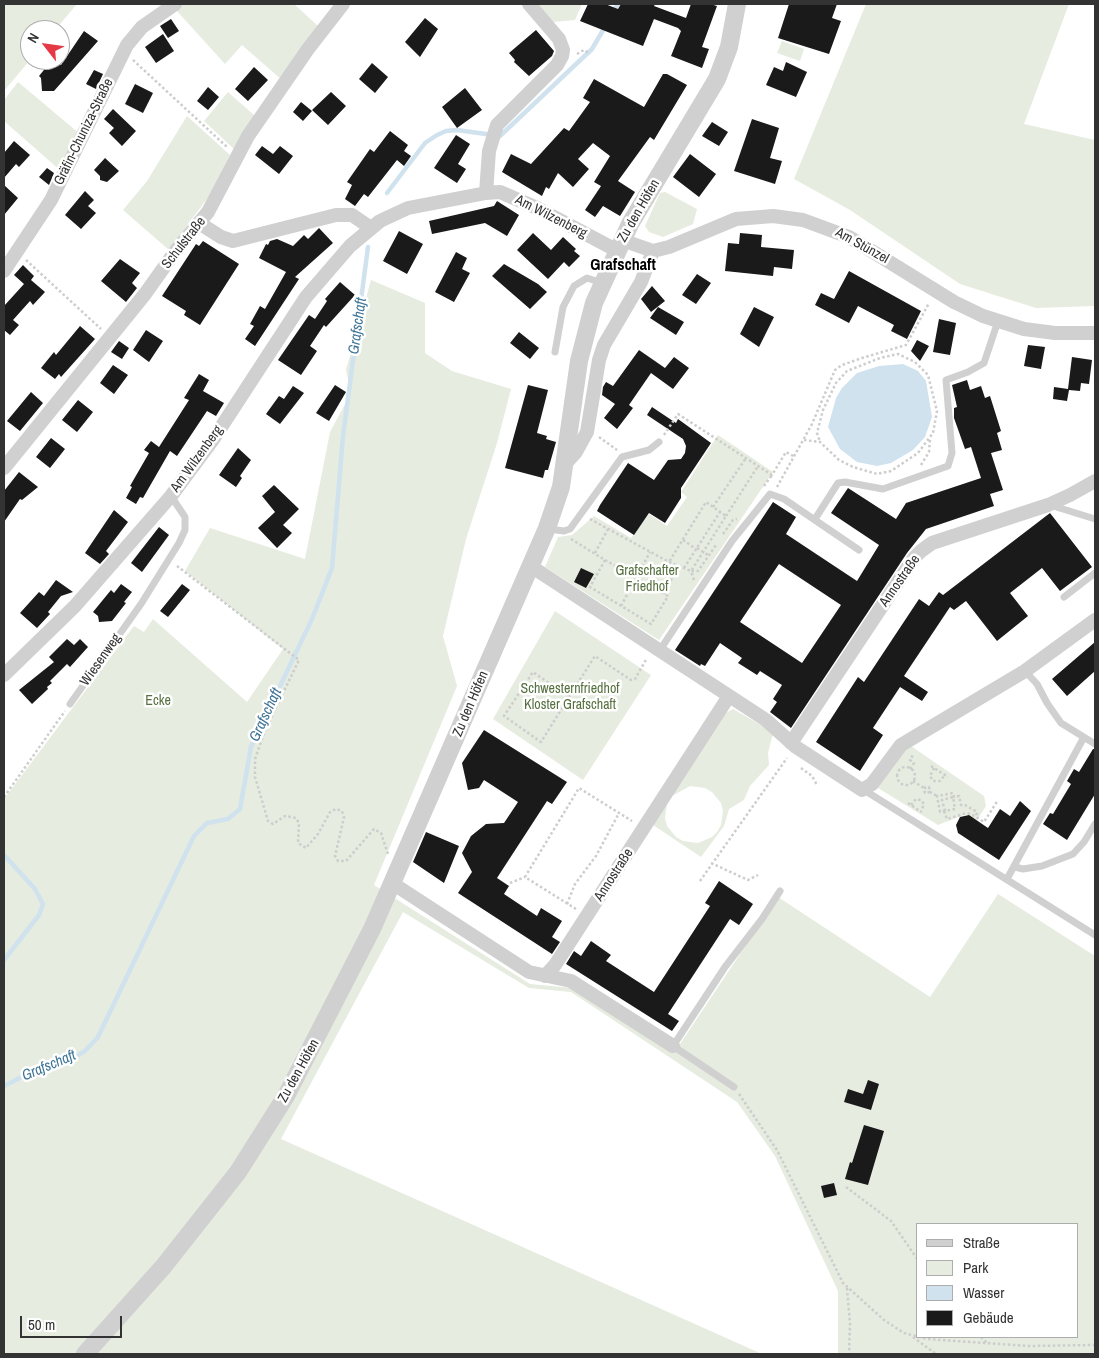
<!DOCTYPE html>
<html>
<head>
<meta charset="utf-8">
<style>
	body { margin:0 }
	#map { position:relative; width:1099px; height:1358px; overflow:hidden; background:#fff; font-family:"Archivo Narrow",sans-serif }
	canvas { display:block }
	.frame { position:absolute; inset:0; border:5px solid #333; pointer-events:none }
	.legend { position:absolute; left:916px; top:1223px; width:162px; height:115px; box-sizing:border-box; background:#fff; border:1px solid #adadad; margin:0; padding:6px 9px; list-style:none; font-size:15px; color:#333 }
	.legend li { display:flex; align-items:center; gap:10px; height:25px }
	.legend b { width:25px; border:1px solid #adadad }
	.north { position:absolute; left:20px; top:20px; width:50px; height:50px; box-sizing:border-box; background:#fff; border:1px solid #adadad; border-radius:50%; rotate:300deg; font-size:14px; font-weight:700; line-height:20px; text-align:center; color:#333 }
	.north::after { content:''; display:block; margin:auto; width:18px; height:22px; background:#e63946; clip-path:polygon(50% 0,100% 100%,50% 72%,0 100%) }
	.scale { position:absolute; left:20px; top:1316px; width:102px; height:22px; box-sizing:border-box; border:2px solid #333; border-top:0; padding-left:6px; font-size:15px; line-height:18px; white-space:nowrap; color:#333; -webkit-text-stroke:4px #fff; paint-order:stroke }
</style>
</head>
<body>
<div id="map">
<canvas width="1099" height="1358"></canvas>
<div class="frame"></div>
<ul class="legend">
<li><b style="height:6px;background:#d0d0d0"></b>Straße</li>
<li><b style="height:14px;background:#e6ecdf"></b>Park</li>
<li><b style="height:14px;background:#cfe2ee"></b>Wasser</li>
<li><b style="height:14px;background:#1a1a1a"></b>Gebäude</li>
</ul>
<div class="north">N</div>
<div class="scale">50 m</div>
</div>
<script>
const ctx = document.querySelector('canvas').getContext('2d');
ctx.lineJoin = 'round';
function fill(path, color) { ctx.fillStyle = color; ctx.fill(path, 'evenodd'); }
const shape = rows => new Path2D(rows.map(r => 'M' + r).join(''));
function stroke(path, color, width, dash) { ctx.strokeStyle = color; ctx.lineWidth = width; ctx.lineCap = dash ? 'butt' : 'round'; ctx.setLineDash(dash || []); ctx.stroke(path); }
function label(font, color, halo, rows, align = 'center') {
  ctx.font = font + ' "Archivo Narrow",sans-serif'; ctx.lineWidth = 5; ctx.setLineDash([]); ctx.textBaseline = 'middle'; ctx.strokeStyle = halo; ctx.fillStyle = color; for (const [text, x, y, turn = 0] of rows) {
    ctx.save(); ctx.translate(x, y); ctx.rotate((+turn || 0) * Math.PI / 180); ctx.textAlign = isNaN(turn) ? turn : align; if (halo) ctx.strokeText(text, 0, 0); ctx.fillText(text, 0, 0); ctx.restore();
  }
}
const green = shape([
	[4,4,77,4,55,30,30,30,30,60,4,91],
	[183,4,294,4,319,27,282,80,242,45,225,64,176,10],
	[536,4,582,4,575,20,553,22],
	[866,4,1069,4,1024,124,1095,140,1095,306,1036,308,960,284,850,210,794,179],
	[782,41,804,49,800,61,777,53],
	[18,82,80,134,62,172,4,121,4,100],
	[228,92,255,116,235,150,204,121],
	[187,116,230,155,209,196,169,250,123,210,147,181],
	[665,192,697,209,693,224,663,237,649,232,645,226,660,193],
	[371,280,425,303,425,353,452,371,511,389,497,443,466,539,443,636,457,686,374,885,530,984,572,988,674,1053,778,897,930,997,998,894,1095,956,1095,1354,838,1354,838,1291,775,1156,737,1102,571,992,529,988,403,912,281,1139,762,1354,4,1354,4,799,134,626,144,632,153,619,247,702,283,649,185,571,210,528,305,559,330,432,351,393,346,370],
	[918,1224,1078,1224,1078,1337,918,1337],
	[718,435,773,472,659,640,545,567,558,537,572,535,594,516,631,538,649,514,667,526,687,497,681,492],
	[555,611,651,675,583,780,493,719],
	[733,709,775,733,772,737,768,753,769,765,750,786,744,800,729,809,724,826,701,857,653,825,667,803,665,818,667,826,676,837,683,841,698,843,712,837,717,832,721,825,723,811,721,803,712,792,705,788,690,786,672,796,726,713],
	[911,746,984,796,986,806,977,820,966,814,938,825,878,788,893,762,900,753]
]);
const water = shape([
	[903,364,918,371,926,381,932,417,925,437,913,450,891,463,877,466,857,462,840,449,828,427,836,398,842,388,857,373,879,366]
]);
const stream = shape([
	[613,12,618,4],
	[387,193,425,143,437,135,446,131,457,130,500,136,592,49,606,25],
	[4,855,35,889,43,904,39,915,4,960],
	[4,1086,39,1068,73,1058,85,1051,98,1037,194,836,207,823,228,819,240,809,251,747,312,619,332,568,343,436,368,247]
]);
const building = shape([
	[588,4,605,4,618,9,621,4,655,4,654,6,686,18,691,4,710,4,717,6,702,47,709,49,702,68,671,56,681,31,678,28,654,19,643,46,580,21],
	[789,4,837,4,832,18,841,21,829,54,778,38],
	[425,18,438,29,420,57,405,42],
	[171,19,179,31,168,38,160,26],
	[536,30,554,51,552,56,529,76,514,62,515,60,509,53],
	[84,31,98,41,54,91,42,91,41,78,39,76,52,60,61,65],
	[163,34,174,51,156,63,145,47],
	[786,62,807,72,796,97,766,85,774,67,783,71],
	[372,63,388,77,375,93,359,79],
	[254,67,268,80,248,101,235,89],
	[94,70,103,74,96,89,86,84],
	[663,74,667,74,687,85,654,140,650,137,618,181,635,192,620,216,603,206,595,217,585,210,601,186,594,182,610,156,593,143,578,159,589,169,573,187,558,173,549,189,546,187,542,196,502,172,511,154,531,164,564,128,569,131,590,102,583,98,594,79,644,107],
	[135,84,153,93,143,113,125,104],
	[208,87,219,97,208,110,197,101],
	[465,88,482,110,457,128,442,107],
	[331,92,346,106,328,125,312,110],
	[301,102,312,111,303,121,293,112],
	[113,109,136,131,122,146,109,133,114,128,104,119],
	[752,119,779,128,770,158,782,161,775,184,734,171],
	[712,122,728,132,719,146,702,136],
	[390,131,408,145,404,151,411,156,404,166,397,160,368,197,364,194,355,206,345,199,352,185,347,182,370,149,374,152],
	[456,135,470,144,458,164,466,169,457,183,434,168],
	[14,141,30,155,19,167,16,164,4,178,4,153],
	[262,146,273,154,280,146,293,156,279,174,255,155],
	[690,154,716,174,699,197,673,177],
	[105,158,119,171,107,182,100,180,100,176,94,170],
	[47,168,54,173,49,185,39,177],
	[4,185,18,198,4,215],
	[85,191,94,200,88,206,96,213,81,229,65,215],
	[497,201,519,215,507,236,485,223,432,234,429,221,494,206],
	[319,228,333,243,295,277,299,279,255,346,245,339,254,326,250,324,260,306,265,309,286,272,259,258,266,244,268,245,270,241,277,239,293,246,304,235,308,239],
	[399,231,423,244,407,274,383,261],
	[533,233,551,250,563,237,576,249,574,251,580,256,569,267,564,262,548,279,517,250],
	[740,233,762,235,761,247,794,250,792,269,774,267,773,276,725,271,728,243,739,244],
	[203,241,239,264,200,325,184,315,186,311,162,296,196,244,199,246],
	[456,252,467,258,462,269,470,273,454,302,435,292],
	[120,259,140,273,132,283,137,288,126,302,101,281],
	[504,264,538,284,547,292,530,309,492,276],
	[23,265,34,276,31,280,45,292,33,305,30,301,13,320,19,325,10,335,4,330,4,306,24,284,14,275],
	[849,271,921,311,907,339,891,331,894,325,858,306,849,323,815,305,821,293,834,299],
	[697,274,711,283,696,304,682,295],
	[340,282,355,295,326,327,324,325,310,346,317,351,301,375,278,360,309,315,315,319,327,301,325,299],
	[652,286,665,301,651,312,641,299],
	[658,307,684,322,676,335,650,318],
	[754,307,774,317,759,347,740,334],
	[939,319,956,323,950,355,933,352],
	[80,326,95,339,61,377,59,374,55,379,41,368,54,352,56,355],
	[146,330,163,341,149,362,133,350],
	[519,332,539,348,530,359,510,343],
	[917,340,929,346,920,361,911,351],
	[119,341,129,348,122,359,111,352],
	[1028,345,1045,347,1041,369,1024,366],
	[639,350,665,368,674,357,689,368,673,389,651,373,629,405,633,408,617,429,604,418,615,404,602,395,603,387,606,382,613,386],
	[1072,357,1092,360,1089,384,1081,383,1080,391,1069,390,1067,401,1053,399,1054,387,1068,389],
	[113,365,128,375,114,394,100,383],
	[199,374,209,380,203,391,224,403,216,416,207,411,177,456,170,451,143,498,140,497,136,504,126,498,132,487,130,486,149,453,144,450,151,441,159,447,189,400,184,398],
	[967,380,970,390,981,386,985,398,990,396,1001,431,997,433,1002,450,991,453,1003,490,990,494,994,506,926,529,907,553,791,728,770,712,777,702,773,699,782,685,760,671,757,675,746,668,738,663,742,658,720,643,705,666,701,664,700,666,675,650,773,502,796,517,786,534,857,581,879,545,831,513,848,488,896,519,906,503,981,478,971,447,965,449,954,418,954,408,957,407,952,385],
	[779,564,841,605,802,663,740,622],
	[335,385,346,392,329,421,316,413],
	[528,385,548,390,537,433,547,436,546,439,556,442,548,470,545,470,543,478,505,468],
	[293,386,304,393,280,424,266,414,279,396,284,399],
	[31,392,43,403,20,431,7,421],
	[78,400,93,412,77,432,62,420],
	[652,407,676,423,678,419,711,443,681,488,681,498,665,523,649,513,634,535,597,511,600,505,628,463,654,480,668,460,681,459,685,453,686,446,683,439,647,415],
	[51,438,65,449,50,468,36,457],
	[238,448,251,460,240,476,242,478,236,487,219,475],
	[19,472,38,487,22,500,20,499,4,522,4,491],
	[274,485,299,509,283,525,292,533,277,548,258,528,275,512,262,496],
	[114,510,128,522,106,551,109,554,100,564,85,553],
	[1050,513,1092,567,1060,591,1042,568,1010,593,1028,616,997,641,966,601,954,610,950,607,904,676,928,692,922,701,900,687,873,728,883,735,860,771,816,742,858,677,864,682,919,599,929,606,939,592,943,595],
	[159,527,169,535,142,572,131,563],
	[581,568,594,574,586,588,574,582],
	[56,580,73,592,61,596,48,612,50,614,37,628,20,613,39,592,44,596],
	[121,584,132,592,124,602,126,603,112,621,99,622,98,616,93,612,111,590,114,593],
	[182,584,190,590,168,617,160,611],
	[67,639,74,645,80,639,88,647,70,667,67,664,50,681,52,683,47,687,48,689,32,704,19,690,54,662,49,657],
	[1095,642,1095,671,1067,696,1052,679],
	[484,730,567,782,552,804,547,801,497,878,509,886,504,894,537,916,541,908,562,921,552,937,560,942,552,954,458,893,472,872,462,853,471,836,486,824,504,823,518,802,484,780,479,788,468,790,462,763],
	[1093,749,1095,749,1095,794,1067,840,1043,824,1050,813,1053,814,1071,784,1067,781,1074,769,1079,772],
	[1020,801,1031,811,999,860,958,833,956,825,960,817,969,815,988,828,1000,809,1010,816],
	[426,832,459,846,444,883,413,862],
	[719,881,753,904,739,925,730,919,668,1014,679,1021,672,1031,566,964,574,951,581,956,591,941,611,955,606,961,654,992,710,906,705,903],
	[868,1080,879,1084,871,1110,844,1102,848,1089,863,1094],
	[864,1125,884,1131,868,1185,845,1179,850,1162,852,1163],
	[834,1183,837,1195,824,1198,821,1186]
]);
const path = shape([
	[577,54,584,50,590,54],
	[133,60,227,147],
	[26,260,101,329],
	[664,435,678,414,772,475,786,452,795,457],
	[599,437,617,450],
	[804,440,820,442,839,460,853,467,877,474,891,471,918,453,933,433,937,411,928,375,915,362,898,354,880,358,847,371,836,383,823,410,817,433,820,442],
	[921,465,929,452,930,439],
	[764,486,772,475],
	[777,487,812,424,835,370,842,365,862,358,906,345,929,303],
	[713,507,746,458],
	[726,516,758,466],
	[590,519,669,562,691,571,726,516,706,502,669,562],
	[723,534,733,520,737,519],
	[571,539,605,560,590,587,651,624,668,596,605,560],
	[683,540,696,549],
	[697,548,708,555],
	[595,553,608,529],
	[177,566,299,660,266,728,255,759,255,777,268,821,273,824,285,816,296,818,299,823,298,843,306,848,318,834,330,812,336,809,342,811,344,817,335,856,338,861,346,861,374,829,381,833,388,854],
	[684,568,720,512],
	[694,580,691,571,698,571,716,545],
	[664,594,678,566],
	[621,606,650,552],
	[569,697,533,672,504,716,541,742,569,697,595,656,631,680,635,679,647,658],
	[931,766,948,777],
	'897 776a9 9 0 1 1 18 0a9 9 0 1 1-18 0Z',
	[801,768,812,776,817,785],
	[934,768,930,776,933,781,940,781,945,775],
	[910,769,914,763,910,760,913,755],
	[913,781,924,788],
	[930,792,925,793,924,788,929,787,930,792,937,796],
	[4,797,65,711],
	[908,803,921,812],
	[911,805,916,799,921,800,924,804,921,812],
	[944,811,947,819,967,813,975,816],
	[945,811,942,800,953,797,955,809,940,812,937,796,953,793,954,797,959,796,961,805,965,805,977,812,976,817,984,822,998,800],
	[711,863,748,880,758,875],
	[700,881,787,758],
	[510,883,525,877],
	[567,904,575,884,596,856,619,813],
	[576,909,525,877,579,788,632,821],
	[739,1094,777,1150,843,1283,884,1320,904,1333,927,1339,1029,1346,1095,1345],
	[846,1187,891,1221,918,1260],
	[847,1288,850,1324,849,1354],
	[913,1337,936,1354],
	[981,1337,987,1343]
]);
const service = shape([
	[555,352,563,307,574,286,587,278,602,283],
	[1050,505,1095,519],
	[815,519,838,483,845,482,883,489,948,466,952,453,946,380,968,372,984,363,998,321],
	[548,529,564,531,570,529,622,457,649,450,659,442],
	[1064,597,1095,573],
	[660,650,732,541,770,494,784,499,859,550],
	[1025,671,1037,684,1047,703,1061,723,1095,744],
	[70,704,141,604,179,543,185,530,185,517,171,496],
	[864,790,1095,935],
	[1015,867,1023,869,1042,866,1073,854,1084,842,1095,824],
	[1007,879,1084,737],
	[734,1087,673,1046,725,967,762,919,780,891]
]);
const minor = shape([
	[486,193,489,151,497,125,557,65,562,56,563,50,559,39,529,4],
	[199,223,221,237,233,241,336,215,352,215,371,228],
	[622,240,653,251,669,247,736,219,773,216,803,220,849,237,954,302,983,316,1024,329,1055,333,1095,333],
	[4,271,51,200,127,45,142,27,175,4],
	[566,463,576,452,587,432,599,360,604,345,641,282,653,251],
	[4,468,145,294,177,249,208,212,248,136,308,49,343,4],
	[532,567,766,720,796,747,862,790,872,784,901,745,1025,671,1095,620],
	[4,675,75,606,171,496,214,438,306,297,350,246,380,221,408,208,486,193,500,192,537,208,616,250],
	[791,743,914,558,921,551,932,543,1048,505,1070,495,1095,481],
	[392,883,529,972,571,981,673,1046],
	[545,976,555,965,729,696]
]);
const tertiary = shape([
	[85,1354,163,1267,238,1172,286,1096,372,929,547,528,561,487,579,361,594,303,630,224,717,79,729,47,737,4]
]);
const streetNames = [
	["Gräfin-Chuniza-Straße",84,132,-64],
	["Zu den Höfen",639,211,-60],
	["Am Wilzenberg",551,217,27],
	["Schulstraße",184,243,-52],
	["Am Stünzel",862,246,29],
	["Am Wilzenberg",197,459,-54],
	["Annostraße",900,581,-55],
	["Wiesenweg",101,660,-55],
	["Zu den Höfen",471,704,-67],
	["Annostraße",614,875,-57],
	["Zu den Höfen",299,1071,-61]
];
const parkNames = [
	["Grafschafter",647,571],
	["Friedhof",647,587],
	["Schwesternfriedhof",570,689],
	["Kloster Grafschaft",570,705],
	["Ecke",158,701]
];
const waterNames = [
	["Grafschaft",358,326,-82],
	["Grafschaft",266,715,-65],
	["Grafschaft",49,1066,-23]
];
const quarterNames = [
	["Grafschaft",623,266]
];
fill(green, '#e6ecdf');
fill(water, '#cfe2ee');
stroke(stream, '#cfe2ee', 4.5);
fill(building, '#1a1a1a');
stroke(path, '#cdcdcd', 2.5, [2.5, 2.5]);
stroke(service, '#d0d0d0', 7);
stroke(minor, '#d0d0d0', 14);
stroke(tertiary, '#d0d0d0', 18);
label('14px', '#333', '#fff', streetNames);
label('14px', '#56703f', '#fff', parkNames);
label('italic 15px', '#3f7597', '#fff', waterNames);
label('bold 16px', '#000', '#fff', quarterNames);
</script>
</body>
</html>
